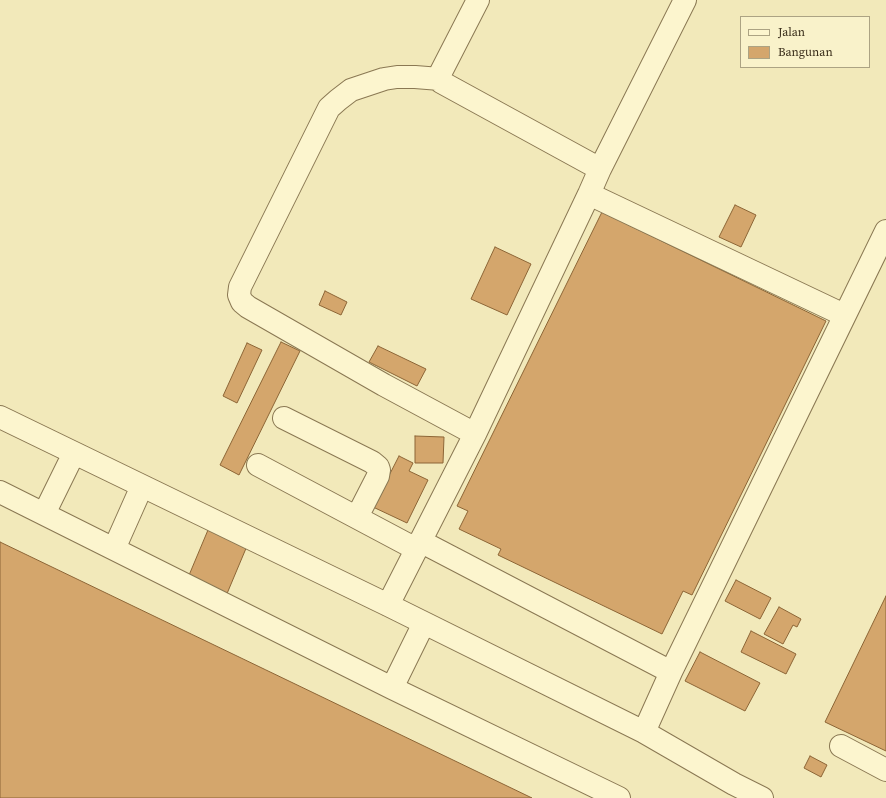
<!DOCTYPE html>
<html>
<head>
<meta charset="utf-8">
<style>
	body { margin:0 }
	#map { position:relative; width:886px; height:798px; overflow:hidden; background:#f2e9ba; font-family:"Source Serif 4",serif }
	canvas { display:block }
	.legend { position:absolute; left:740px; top:16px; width:130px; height:52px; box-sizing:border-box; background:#f9f2ca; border:1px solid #aca383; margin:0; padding:5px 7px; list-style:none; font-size:12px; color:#382c19 }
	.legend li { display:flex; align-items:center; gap:8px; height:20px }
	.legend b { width:20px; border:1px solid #aca383 }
</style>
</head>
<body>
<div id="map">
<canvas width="886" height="798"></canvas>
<ul class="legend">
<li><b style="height:5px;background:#fcf5ce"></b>Jalan</li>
<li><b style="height:11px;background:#d4a66c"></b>Bangunan</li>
</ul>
</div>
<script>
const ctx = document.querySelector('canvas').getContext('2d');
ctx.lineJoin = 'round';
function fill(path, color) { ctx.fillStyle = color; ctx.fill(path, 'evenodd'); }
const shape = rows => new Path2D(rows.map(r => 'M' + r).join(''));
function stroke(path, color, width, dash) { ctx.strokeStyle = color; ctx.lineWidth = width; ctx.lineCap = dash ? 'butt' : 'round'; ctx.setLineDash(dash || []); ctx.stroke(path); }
const building = shape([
	[735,205,756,215,741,247,719,237,735,205],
	[602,212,826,321,692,595,683,591,662,634,498,555,501,549,459,529,468,511,457,506,602,212],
	[495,247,531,264,507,315,471,299,495,247],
	[325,291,347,302,341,315,319,305,325,291],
	[281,342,300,351,239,475,220,465,281,342],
	[247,343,262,350,237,403,223,396,247,343],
	[378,346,426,369,417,386,369,362,378,346],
	[415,436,444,437,443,463,415,463,415,436],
	[399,456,413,463,409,471,428,480,407,523,373,507,399,456],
	[208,530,247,546,226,596,187,580,208,530],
	[0,542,532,798,0,798,0,542],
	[736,580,771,598,760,619,725,601,736,580],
	[886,596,886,751,825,722,886,596],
	[779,607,801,619,797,627,793,625,783,644,764,634,779,607],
	[751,631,796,654,786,674,741,652,751,631],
	[700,652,760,683,745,711,685,681,700,652],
	[810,756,827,765,821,777,804,768,810,756]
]);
const minor = shape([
	[478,0,440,74,441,82,600,169],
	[440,79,415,77,397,77,384,79,351,90,338,100,329,108,240,287,239,295,242,302,248,307,384,385,475,434],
	[589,194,844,315],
	[0,417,388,605,644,732,734,784,762,798],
	[284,418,372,462,378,467,379,470,378,476,357,517],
	[258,465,416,549],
	[0,492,392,688,619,798],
	[44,514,74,453],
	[420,541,671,672],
	[114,549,142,486],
	[388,605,475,434,589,194,600,169,685,0],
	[392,688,424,623],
	[644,732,671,672,886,231],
	[841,746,886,770]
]);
fill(building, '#d4a66c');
stroke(building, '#8c6536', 1);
stroke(minor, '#8a7853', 24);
stroke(minor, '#fcf5ce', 22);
</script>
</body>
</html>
